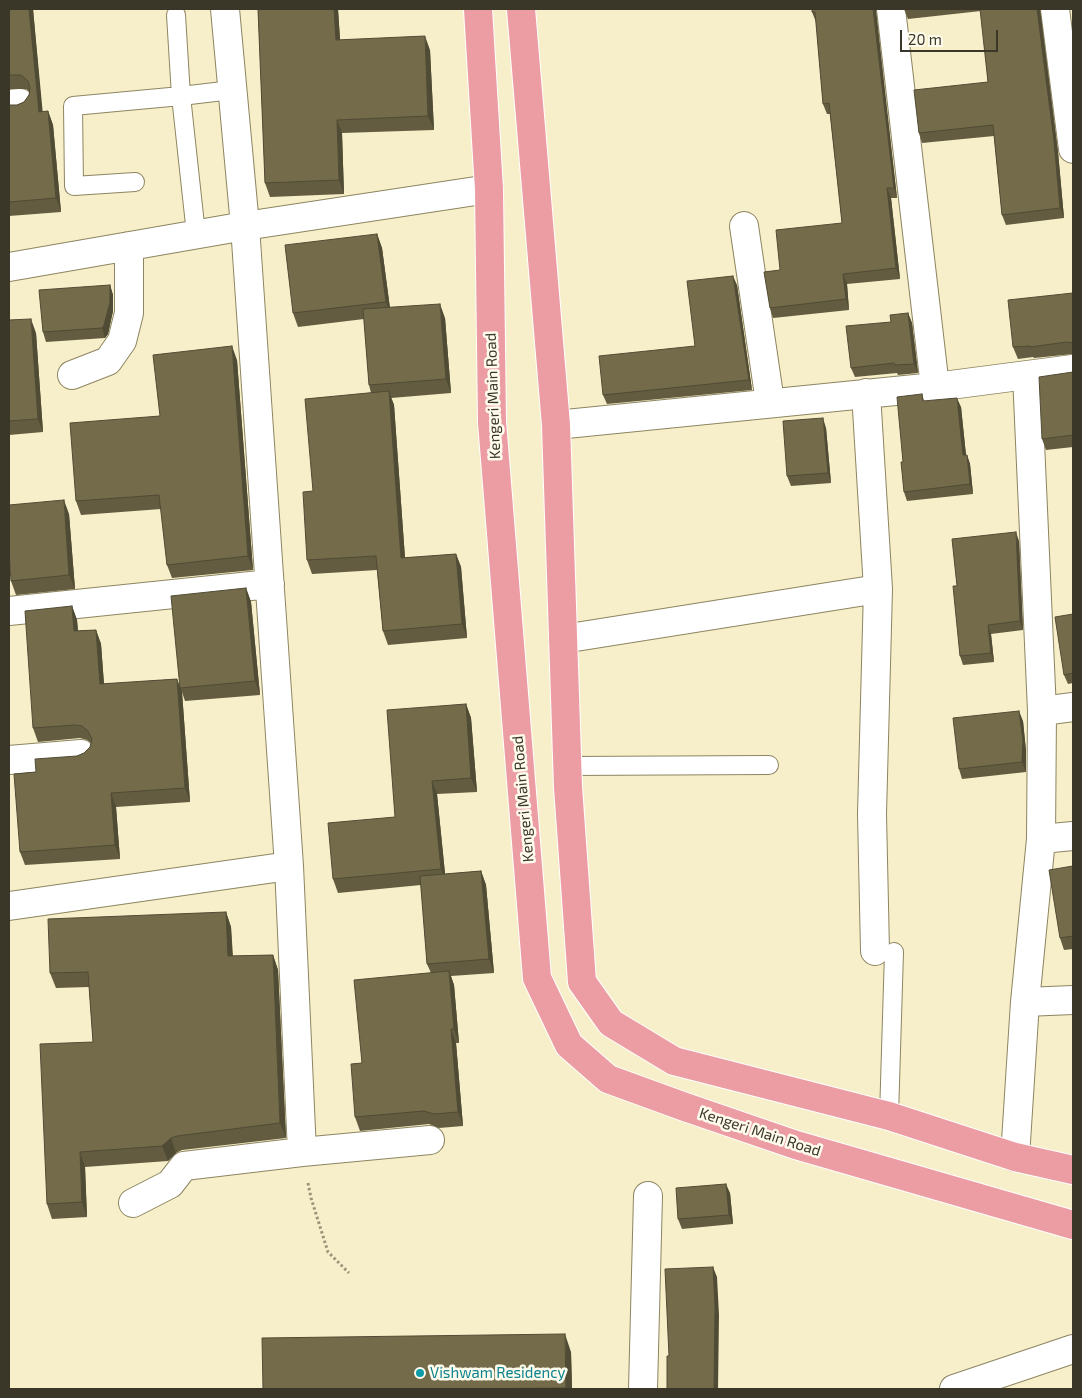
<!DOCTYPE html>
<html>
<head>
<meta charset="utf-8">
<style>
	body { margin:0 }
	#map { position:relative; width:1082px; height:1398px; overflow:hidden; background:#f7efc9; font-family:"Exo 2",sans-serif }
	canvas { display:block }
	.frame { position:absolute; inset:0; border:10px solid #3a3728; pointer-events:none }
	.scale { position:absolute; left:900px; top:30px; width:98px; height:22px; box-sizing:border-box; border:2px solid #3a3728; border-top:0; padding-left:6px; font-size:15px; line-height:18px; white-space:nowrap; color:#3a3728; -webkit-text-stroke:4px #fffced; paint-order:stroke }
</style>
</head>
<body>
<div id="map">
<canvas width="1082" height="1398"></canvas>
<div class="frame"></div>
<div class="scale">20 m</div>
</div>
<script>
const ctx = document.querySelector('canvas').getContext('2d');
ctx.lineJoin = 'round';
const shape = rows => new Path2D(rows.map(r => 'M' + r).join(''));
function stroke(path, color, width, dash) { ctx.strokeStyle = color; ctx.lineWidth = width; ctx.lineCap = dash ? 'butt' : 'round'; ctx.setLineDash(dash || []); ctx.stroke(path); }
function fill(path, color) { ctx.fillStyle = color; ctx.fill(path, 'evenodd'); }
function label(font, color, halo, rows, align = 'center') {
  ctx.font = font + ' "Exo 2",sans-serif'; ctx.lineWidth = 5; ctx.setLineDash([]); ctx.textBaseline = 'middle'; ctx.strokeStyle = halo; ctx.fillStyle = color; for (const [text, x, y, turn = 0] of rows) {
    ctx.save(); ctx.translate(x, y); ctx.rotate((+turn || 0) * Math.PI / 180); ctx.textAlign = isNaN(turn) ? turn : align; if (halo) ctx.strokeText(text, 0, 0); ctx.fillText(text, 0, 0); ctx.restore();
  }
}
const path = shape([
	[308,1183,311,1198,328,1252,349,1273]
]);
const service = shape([
	[135,182,74,186,73,106,181,96,176,15],
	[196,234,181,96,232,90],
	[568,766,769,765],
	[889,1116,894,952]
]);
const minor = shape([
	[891,9,935,387],
	[1055,9,1073,149],
	[9,104,20,103],
	[744,226,770,402],
	[9,267,245,226,225,9],
	[72,375,108,361,122,341,129,313,129,246],
	[866,393,878,589,872,814,875,951],
	[556,425,935,387,1073,369],
	[9,611,270,584],
	[563,639,878,589],
	[1042,711,1073,707],
	[9,760,81,754],
	[1041,839,1073,836],
	[9,906,289,866],
	[1025,1002,1073,1000],
	[302,1152,289,866,245,226,489,189],
	[1015,1157,1025,1002,1041,839,1042,711,1027,375],
	[133,1203,170,1184,184,1166,302,1152,430,1140],
	[643,1389,648,1196]
]);
const tertiary = shape([
	[954,1389,1073,1349]
]);
const primary = shape([
	[478,9,489,189,492,422,537,978,569,1045,608,1079,685,1107,796,1145,1073,1225],
	[521,9,556,425,568,787,582,982,611,1023,674,1061,889,1116,1015,1157,1073,1170]
]);
const wall = shape([
	[9,9,33,9,42,112,48,111,53,125,61,212,9,216,9,105,17,105,24,102,29,95,30,92,26,89,9,89],
	[258,9,338,9,340,40,430,50,434,130,342,133,344,194,270,197,265,183],
	[904,9,1040,9,1058,152,1064,218,1006,225,1002,215,994,136,922,143,919,133,988,82,981,11,908,19],
	[875,11,897,198,891,198,900,279,847,284,849,310,773,318,770,308,780,270,842,223,830,114,827,114,823,104,816,22,812,12],
	[377,234,382,248,390,308,445,318,451,393,391,398,394,405,405,558,456,554,461,567,467,638,388,645,383,631,377,570,312,574,307,560,313,491,371,393,369,385,364,319,298,327,293,313],
	[110,285,113,295,113,311,108,334,105,338,46,342,43,332],
	[737,285,752,390,607,404,603,395,695,346],
	[1073,293,1073,354,1034,358,1033,357,1018,359,1013,347],
	[908,313,912,323,918,373,898,375,897,373,855,377,851,368,891,322],
	[9,320,36,333,43,432,9,435],
	[237,360,253,570,172,578,167,565,161,509,81,515,76,501,160,416],
	[1073,372,1073,447,1046,450,1042,439,1071,373],
	[922,394,924,401,961,407,966,455,967,455,970,464,973,494,907,501,904,492,903,462],
	[826,428,831,483,791,486,787,476],
	[69,514,75,589,16,595,11,581],
	[1019,541,1023,630,991,634,994,662,963,665,960,656,957,586],
	[246,588,251,602,260,695,185,701,182,692,190,802,116,807,120,859,25,865,20,852,36,772,84,753,90,747,91,743,87,740,80,738,38,742,33,728,72,606,77,620,78,631,96,630,101,644,104,684,177,679,180,688],
	[1073,614,1073,683,1068,684,1064,675],
	[466,704,471,718,477,792,437,794,445,874,481,871,486,885,494,973,451,976,454,985,459,1043,456,1043,463,1126,439,1128,429,1124,360,1131,355,1117,362,1063,431,973,427,964,421,885,338,893,333,879,395,817],
	[1023,721,1026,751,1026,772,962,779,959,769],
	[1073,866,1073,949,1064,950,1060,938],
	[226,912,231,927,233,956,273,955,278,970,286,1138,182,1150,176,1153,168,1161,85,1167,87,1217,52,1219,47,1204,93,1042,89,987,56,988,50,973],
	[730,1193,733,1224,682,1229,678,1219],
	[571,1352,572,1389,263,1389]
]);
const shadedWall = shape([
	[29,9,33,9,44,126,39,112],
	[334,9,338,9,341,54,336,40],
	[873,9,876,9,897,198,894,188],
	[1037,9,1040,9,1058,152,1064,218,1060,208],
	[425,36,430,50,434,130,428,116],
	[48,111,53,125,61,212,56,198],
	[337,120,342,133,344,194,339,180],
	[887,188,891,198,900,279,896,268],
	[377,234,382,248,391,316,386,302],
	[843,274,847,284,849,310,846,299],
	[733,276,737,285,752,390,749,380],
	[110,285,113,295,113,311,108,334,105,338,102,328],
	[440,304,445,318,451,393,446,379],
	[908,313,912,323,918,373,914,364],
	[31,319,36,333,43,432,38,419],
	[232,346,237,360,253,570,248,556],
	[389,391,394,405,406,572,401,558],
	[957,398,961,407,967,465,963,455],
	[823,418,826,428,831,483,828,473],
	[967,455,970,464,973,494,970,484],
	[64,500,69,514,75,589,69,575],
	[1016,532,1019,541,1023,630,1020,621],
	[456,554,461,567,467,638,462,624],
	[246,588,251,602,260,695,255,681],
	[72,606,77,620,79,645,74,631],
	[988,625,991,634,994,662,991,653],
	[96,630,101,644,105,698,100,684],
	[177,679,182,692,190,802,185,788],
	[466,704,471,718,477,792,471,778],
	[1019,711,1023,721,1026,751,1026,772,1022,762],
	[432,781,437,794,446,883,441,869],
	[111,793,116,807,120,859,115,845],
	[481,871,486,885,494,973,489,959],
	[226,912,231,927,233,971,228,956],
	[273,955,278,970,286,1138,280,1123],
	[449,971,454,985,459,1043,454,1029],
	[451,1029,456,1043,463,1126,458,1112],
	[171,1138,176,1153,168,1161,162,1146],
	[80,1152,85,1167,87,1217,82,1202],
	[726,1184,730,1193,733,1224,729,1215],
	[713,1267,717,1277,719,1315,718,1389,714,1389],
	[565,1334,571,1352,572,1389,567,1389,566,1388]
]);
const building = shape([
	[9,9,29,9,39,112,48,111,56,198,9,202,9,105,17,105,24,102,29,95,30,88,28,81,21,75,9,75,9,9],
	[258,9,334,9,336,40,425,36,428,116,337,120,339,180,265,183,258,9],
	[812,9,873,9,894,188,887,188,896,268,843,274,846,299,770,308,764,272,780,270,776,230,842,223,829,103,823,104,815,12,812,12,812,9],
	[980,9,1037,9,1054,141,1060,208,1002,215,993,125,919,133,914,90,988,82,980,9],
	[377,234,386,302,293,313,285,245,377,234],
	[733,276,749,380,603,395,599,356,695,346,687,281,733,276],
	[110,285,110,302,104,325,102,328,43,332,39,290,110,285],
	[1073,293,1073,343,1067,342,1030,347,1030,346,1013,347,1008,300,1073,293],
	[440,304,446,379,369,385,363,309,440,304],
	[908,313,914,364,895,365,894,363,851,368,846,326,891,322,890,315,908,313],
	[31,319,38,419,9,421,9,320,31,319],
	[232,346,248,556,167,565,159,495,76,501,70,423,160,416,153,355,232,346],
	[1073,372,1073,435,1042,439,1039,377,1073,372],
	[389,391,401,558,456,554,462,624,383,631,376,556,307,560,303,492,313,491,305,399,389,391],
	[922,394,923,401,957,398,963,455,967,455,970,484,904,492,901,462,903,462,897,397,922,394],
	[823,418,828,473,787,476,783,421,823,418],
	[64,500,69,575,11,581,9,551,9,505,64,500],
	[1016,532,1020,621,988,625,991,653,960,656,953,586,957,586,952,539,1016,532],
	[246,588,255,681,180,688,171,596,246,588],
	[72,606,74,631,96,630,100,684,177,679,185,788,111,793,115,845,20,852,14,774,36,772,35,759,77,756,84,753,90,747,92,739,88,731,82,726,75,725,33,728,25,611,72,606],
	[1073,614,1073,673,1064,675,1055,617,1073,614],
	[466,704,471,778,432,781,441,869,333,879,328,823,395,817,387,710,466,704],
	[1019,711,1023,741,1022,762,959,769,953,718,1019,711],
	[1073,866,1073,936,1060,938,1049,870,1073,866],
	[481,871,489,959,427,964,420,876,481,871],
	[226,912,228,956,273,955,280,1123,177,1136,171,1138,162,1146,80,1152,82,1202,47,1204,40,1044,93,1042,88,972,50,973,48,919,226,912],
	[449,971,454,1029,451,1029,458,1112,434,1114,424,1111,355,1117,351,1064,362,1063,354,980,449,971],
	[726,1184,729,1215,678,1219,676,1188,726,1184],
	[713,1267,715,1306,714,1389,667,1389,667,1356,669,1356,665,1269,713,1267],
	[565,1334,566,1388,450,1389,263,1389,262,1338,565,1334]
]);
const markers = [
	[420,1373,5,"#0f9aa8"]
];
const streetNames = [
	["Kengeri Main Road",493,396,-92],
	["Kengeri Main Road",523,799,-95],
	["Kengeri Main Road",760,1132,18]
];
const cultureNames = [
	["Vishwam Residency",430,1373]
];
stroke(service, '#8d8562', 20);
stroke(minor, '#8d8562', 30);
stroke(tertiary, '#8d8562', 30);
stroke(primary, '#fff', 30);
stroke(path, '#9a957a', 3, [2.5, 2.5]);
stroke(service, '#fff', 18);
stroke(minor, '#fff', 28);
stroke(tertiary, '#fff', 28);
stroke(primary, '#ec9da4', 28);
fill(wall, '#635c40');
fill(shadedWall, '#504b34');
fill(building, '#736b4a');
stroke(building, '#504b34', 1);
for (const [x, y, r, color] of markers) { const dot = new Path2D(); dot.arc(x, y, r, 0, 2 * Math.PI); ctx.fillStyle = color; ctx.fill(dot); stroke(dot, '#fffced', 2); }
label('15px', '#3a3728', '#fffced', streetNames);
label('15px', '#0d838f', '#fffced', cultureNames, 'left');
</script>
</body>
</html>
